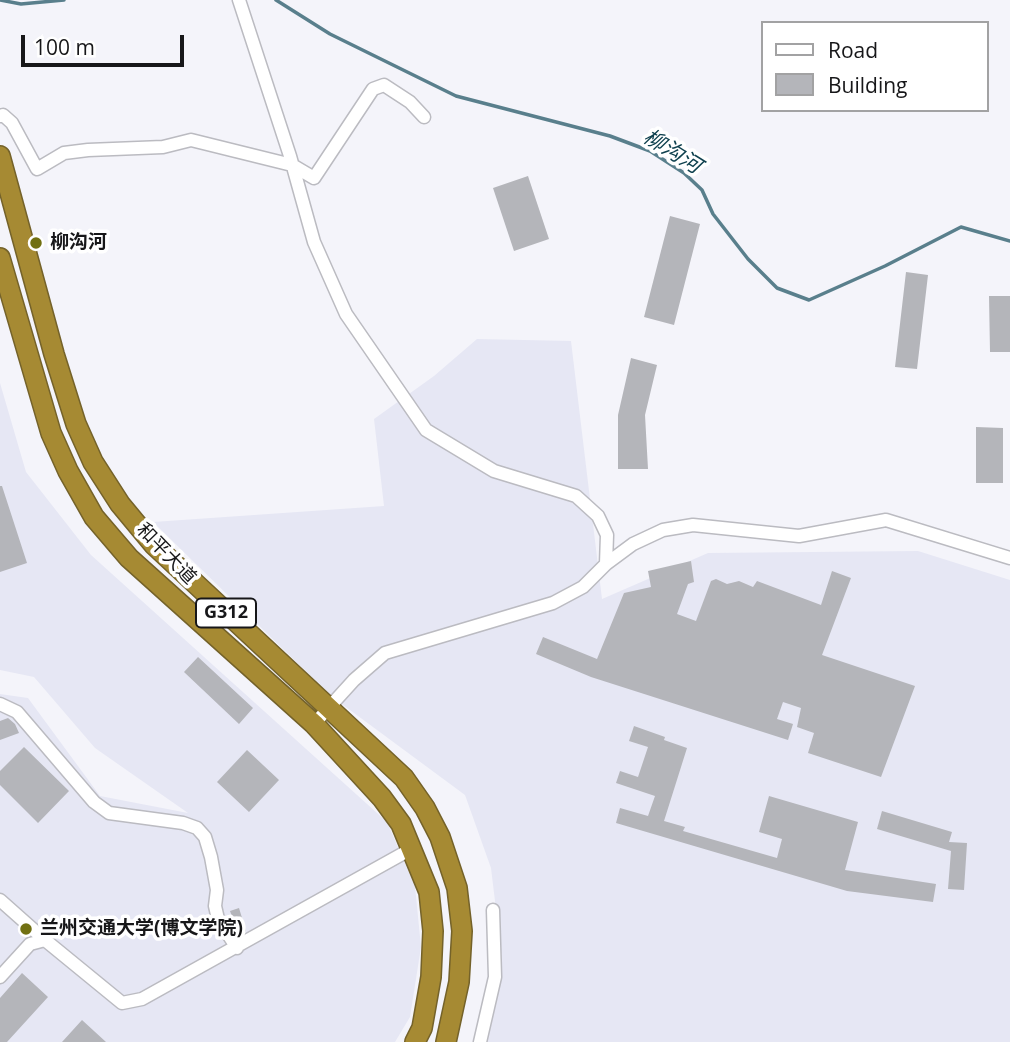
<!DOCTYPE html>
<html>
<head>
<meta charset="utf-8">
<style>
	body { margin:0 }
	#map { position:relative; width:1010px; height:1042px; overflow:hidden; background:#f4f4fa; font-family:"Open Sans",sans-serif }
	canvas { display:block }
	.legend { position:absolute; left:761px; top:21px; width:228px; height:91px; box-sizing:border-box; background:#fff; border:2px solid #a2a2a3; margin:0; padding:9px 12px; list-style:none; font-size:21px; color:#171719 }
	.legend li { display:flex; align-items:center; gap:14px; height:35px }
	.legend b { width:35px; border:2px solid #a2a2a3 }
	.scale { position:absolute; left:21px; top:35px; width:163px; height:32px; box-sizing:border-box; border:4px solid #171719; border-top:0; padding-left:9px; font-size:21px; line-height:24px; white-space:nowrap; color:#171719; -webkit-text-stroke:5px #fff; paint-order:stroke }
</style>
</head>
<body>
<div id="map">
<canvas width="1010" height="1042"></canvas>
<ul class="legend">
<li><b style="height:9px;background:#fff"></b>Road</li>
<li><b style="height:19px;background:#b4b5ba"></b>Building</li>
</ul>
<div class="scale">100 m</div>
</div>
<script>
const ctx = document.querySelector('canvas').getContext('2d');
ctx.lineJoin = 'round';
function fill(path, color) { ctx.fillStyle = color; ctx.fill(path, 'evenodd'); }
const shape = rows => new Path2D(rows.map(r => 'M' + r).join(''));
function stroke(path, color, width, dash) { ctx.strokeStyle = color; ctx.lineWidth = width; ctx.lineCap = dash ? 'butt' : 'round'; ctx.setLineDash(dash || []); ctx.stroke(path); }
function label(font, color, halo, rows, align = 'center') {
  ctx.font = font + ' "Open Sans","Noto Sans SC",sans-serif'; ctx.lineWidth = 7; ctx.setLineDash([]); ctx.textBaseline = 'middle'; ctx.strokeStyle = halo; ctx.fillStyle = color; for (const [text, x, y, turn = 0] of rows) {
    ctx.save(); ctx.translate(x, y); ctx.rotate((+turn || 0) * Math.PI / 180); ctx.textAlign = isNaN(turn) ? turn : align; if (halo) ctx.strokeText(text, 0, 0); ctx.fillText(text, 0, 0); ctx.restore();
  }
}
const built = shape([
	[477,339,571,341,602,599,708,553,918,551,1010,580,1010,1042,476,1042,502,959,491,868,465,795,331,696,153,522,384,506,374,419,434,376],
	[0,383,26,472,91,555,387,822,415,886,421,947,410,1017,395,1042,0,1042,0,694,28,698,100,796,188,813,95,748,34,677,0,670]
]);
const stream = shape([
	[0,0,21,4,64,0],
	[276,0,330,34,456,96,610,136,650,151,684,173,702,190,713,214,748,259,777,288,809,300,885,266,961,227,1010,241]
]);
const building = shape([
	[528,176,549,239,514,251,493,188],
	[670,216,700,224,674,325,644,317],
	[906,272,928,275,917,369,895,367],
	[989,296,1010,296,1010,352,990,352],
	[631,358,657,365,645,415,648,469,618,469,618,415],
	[976,427,1003,428,1003,483,976,483],
	[0,486,2,486,27,563,0,572],
	[691,561,694,582,688,584,677,614,696,621,711,581,716,579,727,584,739,581,753,587,757,581,821,605,832,571,851,578,822,655,915,686,881,777,808,753,814,733,797,727,801,708,783,702,777,719,793,724,788,740,591,677,536,654,543,637,597,659,624,593,651,587,648,571],
	[198,657,253,708,239,724,184,672],
	[8,718,15,724,19,733,0,740,0,721],
	[634,726,665,737,664,740,687,748,664,821,685,827,683,831,777,858,782,839,759,832,769,796,858,822,845,870,936,884,933,902,847,891,616,823,620,808,648,816,655,796,616,783,620,771,638,777,648,747,629,741],
	[24,747,69,791,38,823,0,785,0,771],
	[247,750,279,780,249,812,217,782],
	[882,811,952,832,949,842,967,843,964,890,948,889,951,851,877,829],
	[239,908,246,931,239,935,230,911],
	[22,973,48,997,7,1042,0,1042,0,998],
	[82,1020,106,1042,62,1042]
]);
const minor = shape([
	[239,0,290,156,314,242,346,314,426,430,494,471,576,496,598,516,607,535,606,564],
	[0,116,3,115,12,123,37,169,64,153,88,150,163,147,191,140,292,165,314,178,373,89,384,85,410,102,424,117],
	[0,704,17,712,94,802,109,813,183,823,197,828,205,837,211,857,217,890,215,906,218,919,237,948],
	[314,724,354,680,385,653,553,603,583,587,606,564,633,544,663,530,693,525,799,536,886,520,1010,558],
	[0,900,45,940],
	[0,977,30,944,45,940,122,1003,142,999,413,848],
	[480,1042,495,977,493,910]
]);
const highway = shape([
	[0,156,54,354,76,424,93,462,120,504,154,545,404,778,425,808,440,837,457,888,462,931,459,982,446,1042],
	[0,258,51,433,68,471,94,517,129,558,314,724,382,798,401,824,429,892,433,931,431,977,422,1028,415,1042]
]);
const markers = [
	[36,243,7,"#717012"],
	[26,929,7,"#717012"]
];
const shields = [
	[226,613,60]
];
const shieldNames = [
	["G312",226,613]
];
const poiNames = [
	["柳沟河",50,243],
	["兰州交通大学(博文学院)",40,929]
];
const streetNames = [
	["和平大道",166,554,46]
];
const waterNames = [
	["柳沟河",672,152,32]
];
fill(built, '#e6e7f4');
stroke(stream, '#597f8c', 3.5);
fill(building, '#b4b5ba');
stroke(minor, '#bbbbc1', 15);
stroke(highway, '#74622a', 22);
stroke(minor, '#fff', 12);
stroke(highway, '#a68a33', 19);
for (const [x, y, r, color] of markers) { const dot = new Path2D(); dot.arc(x, y, r, 0, 2 * Math.PI); ctx.fillStyle = color; ctx.fill(dot); stroke(dot, '#fff', 2.5); }
for (const [x, y, w] of shields) { const box = new Path2D(); box.roundRect(x - w / 2, y - 14.5, w, 29, 5); ctx.fillStyle = '#fff'; ctx.fill(box); stroke(box, '#171719', 2); }
label('bold 18px', '#171719', null, shieldNames);
label('bold 19px', '#171719', '#fff', poiNames, 'left');
label('19px', '#171719', '#fff', streetNames);
label('italic 21px', '#0e404e', '#fff', waterNames);
</script>
</body>
</html>
